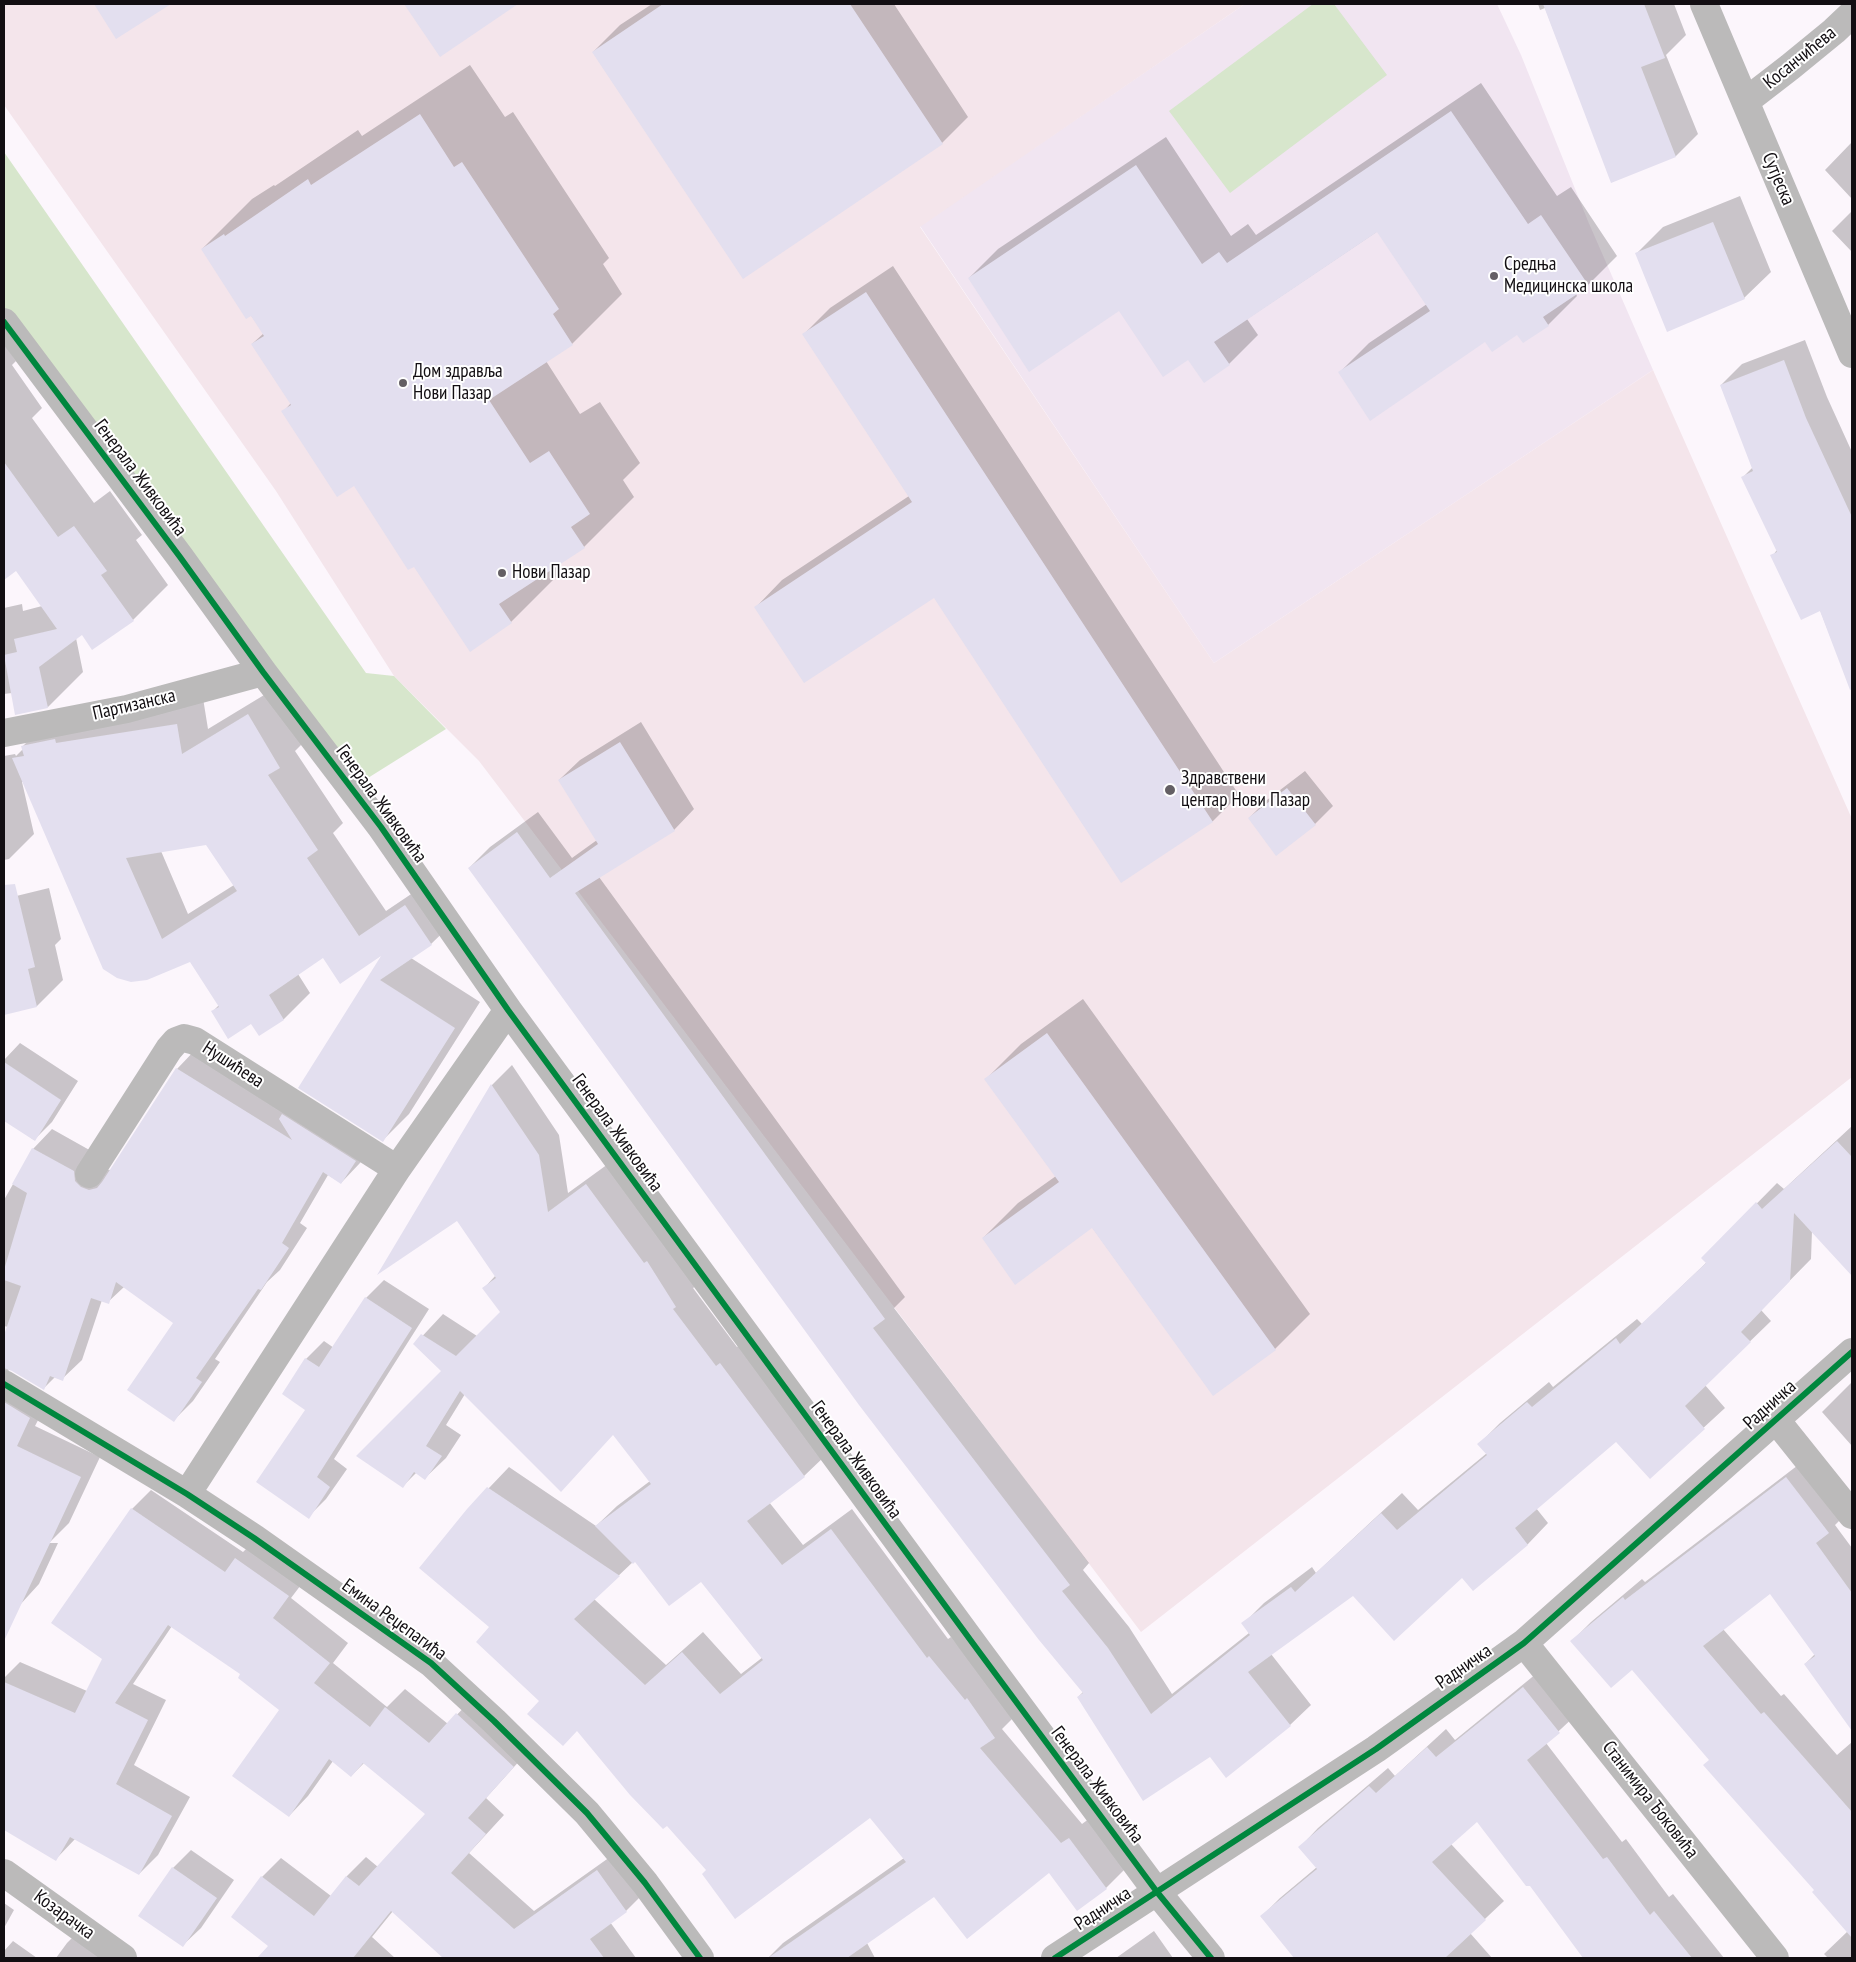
<!DOCTYPE html>
<html>
<head>
<meta charset="utf-8">
<style>
	body { margin:0 }
	#map { position:relative; width:1856px; height:1962px; overflow:hidden; background:#fcf6fc; font-family:"PT Sans Narrow",sans-serif }
	canvas { display:block }
	.frame { position:absolute; inset:0; border:5px solid #120e12; pointer-events:none }
</style>
</head>
<body>
<div id="map">
<canvas width="1856" height="1962"></canvas>
<div class="frame"></div>
</div>
<script>
const ctx = document.querySelector('canvas').getContext('2d');
ctx.lineJoin = 'round';
function fill(path, color) { ctx.fillStyle = color; ctx.fill(path, 'evenodd'); }
const shape = rows => new Path2D(rows.map(r => 'M' + r).join(''));
function stroke(path, color, width, dash) { ctx.strokeStyle = color; ctx.lineWidth = width; ctx.lineCap = dash ? 'butt' : 'round'; ctx.setLineDash(dash || []); ctx.stroke(path); }
function label(font, color, halo, rows, align = 'center') {
  ctx.font = font + ' "PT Sans Narrow",sans-serif'; ctx.lineWidth = 4; ctx.setLineDash([]); ctx.textBaseline = 'middle'; ctx.strokeStyle = halo; ctx.fillStyle = color; for (const [text, x, y, turn = 0] of rows) {
    ctx.save(); ctx.translate(x, y); ctx.rotate((+turn || 0) * Math.PI / 180); ctx.textAlign = isNaN(turn) ? turn : align; if (halo) ctx.strokeText(text, 0, 0); ctx.fillText(text, 0, 0); ctx.restore();
  }
}
const built = shape([
	[1245,4,1497,4,1521,55,1588,221,1653,370,1214,663,920,226]
]);
const medical = shape([
	[4,4,1245,4,920,227,1214,663,1653,370,1852,819,1852,1077,1141,1632,479,761,394,676,276,491,4,105]
]);
const green = shape([
	[1313,4,1334,4,1387,75,1230,193,1169,111],
	[4,152,366,673,394,676,446,729,352,788,4,322]
]);
const shadow = shape([
	[96,4,168,4,117,37],
	[405,4,516,4,441,55],
	[652,4,894,4,968,117,942,143,593,52,620,25],
	[1538,4,1674,4,1686,35,1666,55,1698,134,1676,156,1612,182,1545,8,1540,10],
	[470,65,505,117,513,112,609,258,603,264,622,294,572,344,546,361,580,414,600,402,640,463,623,480,634,497,584,547,556,565,561,572,511,622,415,565,354,484,283,412,291,403,252,344,264,333,202,249,252,199,274,185,275,186,358,130,362,136],
	[1481,83,1557,196,1571,187,1617,256,1588,285,1576,294,1577,296,1548,325,1523,341,1518,333,1339,373,1369,343,1427,304,1378,231,1247,319,1258,335,1229,364,1188,358,1120,310,969,278,998,249,1166,137,1231,236,1248,224,1256,235],
	[1852,142,1852,199,1825,170],
	[1740,196,1771,272,1744,298,1636,254,1663,227],
	[1852,211,1852,252,1832,231],
	[893,266,1239,795,1213,821,1121,881,935,596,756,607,782,580,909,496,804,334,830,308],
	[1805,340,1827,397,1852,452,1852,686,1850,687,1820,610,1772,556,1777,550,1743,477,1753,467,1721,385,1742,364],
	[4,344,16,361,12,365,42,408,32,418,94,503,110,491,142,535,136,540,168,585,133,620,82,634,76,638,83,672,48,707,12,693,4,694,4,608,22,604,23,611,42,606,16,569,9,574,4,567],
	[274,689,305,741,295,751,343,823,333,833,386,911,432,880,458,918,431,944,411,958,480,1002,409,1114,383,1140,300,1088,386,952,323,957,298,974,310,993,284,1019,259,1035,252,1023,212,1012,219,1005,190,961,146,979,23,782,22,782,34,834,9,859,4,860,4,756,15,754,16,756,23,749,23,746,49,720,203,698,208,729],
	[207,844,234,885,188,914,161,851],
	[641,722,694,809,674,830,599,877,905,1297,894,1308,1089,1563,1083,1570,1129,1627,1172,1694,1249,1633,1243,1624,1264,1603,1312,1567,1316,1573,1402,1493,1418,1510,1487,1453,1479,1444,1500,1423,1549,1382,1553,1387,1637,1319,1642,1324,1707,1262,1703,1258,1777,1183,1784,1189,1852,1126,1852,1264,1847,1269,1812,1231,1811,1259,1761,1310,1771,1321,1705,1385,1725,1408,1650,1477,1616,1441,1536,1508,1548,1523,1528,1544,1473,1589,1462,1576,1353,1594,1271,1654,1311,1705,1290,1725,1211,1756,1078,1697,1083,1692,469,868,490,847,538,812,572,858,597,840,559,780,580,760],
	[1305,771,1333,806,1315,824,1249,818,1267,800],
	[49,888,61,939,55,945,63,980,37,1006,4,1014,4,899],
	[1083,999,1310,1314,1275,1349,1213,1394,1092,1227,983,1238,1018,1203,1056,1176,986,1079,1021,1044],
	[20,1043,78,1081,52,1122,34,1140,4,1119,4,1060],
	[196,1049,374,1142,360,1163,341,1183,328,1175,300,1223,307,1228,280,1270,267,1282,215,1359,220,1362,193,1401,174,1420,175,1322,124,1287,108,1302,102,1300,82,1360,62,1379,55,1377,44,1388,8,1368,9,1372,49,1399,35,1426,100,1457,69,1523,49,1543,58,1543,39,1584,8,1618,4,1617,4,1538,49,1542,4,1523,4,1339,8,1327,4,1326,4,1200,33,1149,52,1129,93,1152,100,1169,111,1170,177,1069],
	[512,1065,559,1135,568,1193,608,1164,696,1286,693,1288,737,1347,741,1344,825,1456,804,1476,769,1502,803,1545,852,1509,948,1639,951,1637,1015,1716,1002,1729,1082,1824,1090,1818,1127,1867,1106,1888,1078,1909,1049,1871,934,1896,867,1943,875,1958,768,1958,783,1943,904,1858,870,1816,707,1870,667,1824,578,1730,541,1701,491,1627,468,1510,509,1467,596,1526,617,1506,650,1481,613,1434,465,1394,446,1425,461,1435,446,1458,425,1478,417,1472,403,1486,442,1371,415,1344,443,1314,477,1336,502,1312,484,1288,496,1275,458,1219,381,1271,492,1085],
	[635,1560,701,1580,763,1657,741,1674,703,1632,666,1665,594,1599],
	[384,1280,429,1309,334,1459,347,1469,326,1499,308,1517,306,1359,324,1341,334,1348,366,1298],
	[1852,1382,1852,1446,1822,1412],
	[1806,1459,1847,1513,1835,1525,1852,1548,1852,1729,1805,1664,1815,1654,1770,1592,1723,1629,1781,1696,1784,1694,1837,1755,1852,1742,1852,1958,1828,1958,1824,1954,1848,1931,1710,1760,1632,1668,1572,1641,1591,1622,1642,1579,1645,1582],
	[151,1490,243,1552,255,1540,307,1577,291,1598,348,1643,333,1663,387,1707,405,1689,448,1724,476,1695,532,1747,486,1798,504,1815,469,1853,534,1911,617,1852,645,1892,626,1911,610,1922,636,1958,445,1958,393,1911,372,1937,395,1958,259,1958,270,1945,262,1877,281,1858,331,1896,347,1876,366,1857,378,1867,427,1814,364,1763,351,1776,333,1761,308,1796,289,1816,281,1710,242,1674,172,1626,133,1684,166,1700,134,1765,190,1797,158,1855,139,1874,76,1838,56,1859,4,1829,4,1678,20,1662,87,1691,104,1658,132,1509],
	[1542,1669,1577,1714,1546,1743,1622,1842,1626,1839,1669,1897,1673,1894,1724,1958,1584,1958,1531,1885,1477,1821,1451,1844,1504,1901,1470,1933,1492,1958,1331,1958,1334,1956,1261,1917,1280,1898,1317,1867,1300,1847,1318,1828,1388,1768,1395,1776,1446,1729,1455,1740],
	[191,1850,234,1880,201,1928,183,1945,173,1868],
	[4,1903,14,1910,4,1928],
	[86,1924,101,1958,56,1958,67,1943],
	[1154,1931,1173,1958,1116,1958],
	[13,1941,37,1958,4,1958,4,1951]
]);
const building = shape([
	[94,4,171,4,116,39],
	[404,4,518,4,440,57],
	[663,4,850,4,943,144,743,279,592,52],
	[1543,4,1644,4,1665,58,1641,67,1676,157,1611,183],
	[1451,111,1528,224,1541,215,1589,286,1543,317,1549,326,1523,343,1517,335,1492,352,1485,342,1370,421,1338,372,1430,311,1377,232,1214,342,1230,365,1204,383,1188,360,1163,377,1119,311,1029,372,968,278,1136,165,1202,264,1219,252,1227,263],
	[420,114,454,167,462,162,559,309,553,314,573,345,489,400,530,463,549,451,590,514,571,527,585,548,499,604,512,623,470,652,414,567,408,570,354,486,337,497,281,411,291,405,251,344,264,336,251,316,246,319,201,249,224,234,225,236,308,179,311,185],
	[1713,222,1745,299,1667,332,1635,253],
	[866,292,1213,822,1121,883,934,598,804,683,754,607,912,502,802,334],
	[1784,360,1806,418,1852,517,1852,689,1850,690,1820,611,1801,620,1770,555,1777,552,1741,477,1753,471,1720,385],
	[4,462,58,537,74,526,107,571,101,575,134,621,92,650,82,635,39,667,48,708,15,715,4,655,17,652,14,639,57,629,16,571,4,580],
	[248,714,280,768,268,775,318,850,307,858,359,936,405,905,432,945,380,980,455,1028,383,1142,298,1088,381,956,340,984,323,958,269,995,284,1020,259,1036,251,1024,228,1039,211,1011,219,1007,190,962,147,980,131,982,117,978,103,969,12,758,24,756,21,746,55,739,56,743,177,724,182,754],
	[206,845,237,891,162,939,126,858],
	[620,742,675,831,575,893,885,1319,873,1328,1070,1585,1062,1591,1108,1648,1151,1714,1250,1635,1241,1623,1291,1587,1295,1592,1381,1513,1397,1530,1487,1455,1477,1444,1527,1402,1532,1407,1616,1338,1620,1344,1706,1263,1701,1258,1756,1202,1762,1209,1837,1141,1852,1157,1852,1276,1794,1213,1790,1281,1741,1332,1751,1342,1685,1406,1705,1429,1650,1479,1616,1442,1515,1528,1528,1545,1473,1591,1462,1578,1394,1641,1353,1596,1248,1672,1291,1726,1226,1778,1210,1757,1143,1801,1077,1697,1083,1693,1039,1640,859,1405,468,868,517,832,550,878,598,844,558,780],
	[1287,788,1316,825,1276,856,1248,818],
	[15,884,35,967,28,969,37,1007,4,1015,4,885],
	[1047,1033,1276,1350,1213,1396,1092,1228,1015,1285,982,1238,1059,1182,984,1079],
	[4,1062,61,1100,35,1141,4,1121],
	[176,1068,292,1140,279,1119,282,1114,356,1161,341,1184,323,1172,282,1243,289,1248,261,1290,258,1289,196,1378,202,1382,174,1422,127,1390,173,1323,116,1282,109,1304,91,1298,63,1381,50,1376,44,1390,12,1371,4,1368,4,1335,21,1286,4,1280,4,1270,27,1193,12,1184,32,1148,74,1171,75,1181,81,1187,89,1190,97,1188,102,1182],
	[491,1084,539,1155,548,1212,586,1184,644,1263,647,1261,676,1307,673,1309,716,1366,720,1363,805,1477,747,1521,782,1565,831,1529,927,1658,929,1656,965,1700,967,1698,995,1738,980,1748,1061,1843,1069,1838,1107,1889,1077,1911,1049,1873,967,1939,934,1897,847,1958,768,1958,906,1862,870,1818,735,1919,702,1874,706,1870,667,1826,663,1829,630,1795,577,1731,563,1746,527,1714,539,1701,476,1642,489,1627,419,1568,467,1509,487,1487,620,1576,574,1619,645,1685,682,1652,720,1694,763,1660,701,1582,669,1606,635,1562,633,1564,595,1526,651,1484,613,1435,561,1492,460,1391,426,1446,442,1456,425,1480,414,1472,403,1488,356,1456,441,1371,413,1344,421,1334,456,1356,500,1312,482,1288,496,1278,457,1221,377,1275],
	[365,1297,412,1328,317,1477,330,1487,309,1519,256,1482,305,1410,282,1394,305,1358,319,1367],
	[4,1402,30,1418,17,1446,81,1477,4,1641],
	[1786,1477,1829,1533,1816,1543,1852,1593,1852,1731,1804,1664,1815,1656,1770,1594,1703,1646,1761,1714,1764,1712,1852,1812,1852,1938,1812,1892,1814,1890,1703,1765,1709,1760,1632,1670,1611,1688,1570,1641,1623,1597,1625,1600],
	[131,1508,225,1572,235,1558,289,1596,273,1618,330,1663,314,1683,370,1727,385,1707,429,1743,456,1713,514,1767,468,1818,486,1834,451,1873,514,1929,597,1870,627,1912,590,1939,604,1958,443,1958,391,1911,353,1958,257,1958,268,1946,231,1917,261,1876,314,1916,346,1876,359,1886,425,1814,363,1763,351,1777,329,1759,289,1817,232,1776,279,1710,238,1678,240,1674,168,1625,115,1703,148,1720,116,1784,172,1816,139,1875,70,1837,56,1861,4,1830,4,1682,75,1713,102,1659,51,1623],
	[1523,1687,1560,1733,1527,1760,1603,1859,1607,1857,1650,1915,1654,1911,1692,1958,1583,1958,1530,1886,1526,1886,1477,1822,1432,1862,1486,1920,1445,1958,1294,1958,1260,1916,1317,1869,1298,1847,1369,1786,1376,1793,1427,1747,1436,1757],
	[172,1867,217,1898,183,1947,138,1916]
]);
const minor = shape([
	[1704,4,1852,354],
	[1746,101,1790,67,1834,31,1852,14],
	[4,322,180,557,263,672,381,827,508,1010,977,1649,1157,1892,1211,1958],
	[4,733,127,709,263,672],
	[89,1174,169,1049,176,1041,184,1038,195,1041,397,1169],
	[4,1384,187,1494,254,1538,431,1663,494,1721,587,1813,645,1883,700,1958],
	[1776,1420,1852,1515],
	[187,1494,397,1169,508,1010],
	[1524,1643,1775,1958],
	[4,1873,123,1958],
	[1055,1958,1376,1749,1524,1643,1852,1352]
]);
const cycleway = shape([
	[4,322,180,557,263,672,381,827,508,1010,977,1649,1157,1892,1211,1958],
	[4,1384,187,1494,254,1538,431,1663,494,1721,587,1813,645,1883,700,1958],
	[1055,1958,1376,1749,1524,1643,1852,1352]
]);
const markers = [
	[1494,276,5,"#645f64"],
	[403,383,5,"#645f64"],
	[502,573,5,"#645f64"],
	[1170,790,6,"#645f64"]
];
const streetNames = [
	["Косанчићева",1800,58,-39],
	["Сутјеска",1778,179,67],
	["Генерала Живковића",140,478,53],
	["Партизанска",134,705,-13],
	["Генерала Живковића",381,804,54],
	["Нушићева",233,1065,33],
	["Генерала Живковића",617,1133,54],
	["Радничка",1770,1405,-42],
	["Генерала Живковића",856,1460,54],
	["Емина Реџепагића",394,1620,36],
	["Радничка",1464,1667,-35],
	["Генерала Живковића",1097,1785,53],
	["Станимира Ђоковића",1650,1800,52],
	["Радничка",1103,1909,-33],
	["Козарачка",64,1915,36]
];
const poiNames = [
	["Средња",1504,265],
	["Медицинска школа",1504,287],
	["Дом здравља",413,372],
	["Нови Пазар",413,394],
	["Нови Пазар",512,573],
	["Здравствени",1181,779],
	["центар Нови Пазар",1181,801]
];
fill(built, '#f1e5f1');
fill(medical, '#f4e5eb');
fill(green, '#d7e6cc');
fill(shadow, '#0003');
fill(building, '#e3dfef');
stroke(minor, '#bbbaba', 28);
stroke(cycleway, '#00873e', 6);
for (const [x, y, r, color] of markers) { const dot = new Path2D(); dot.arc(x, y, r, 0, 2 * Math.PI); ctx.fillStyle = color; ctx.fill(dot); stroke(dot, '#fff', 2); }
label('19px', '#120e12', '#fff', streetNames);
label('19px', '#120e12', '#fff', poiNames, 'left');
</script>
</body>
</html>
